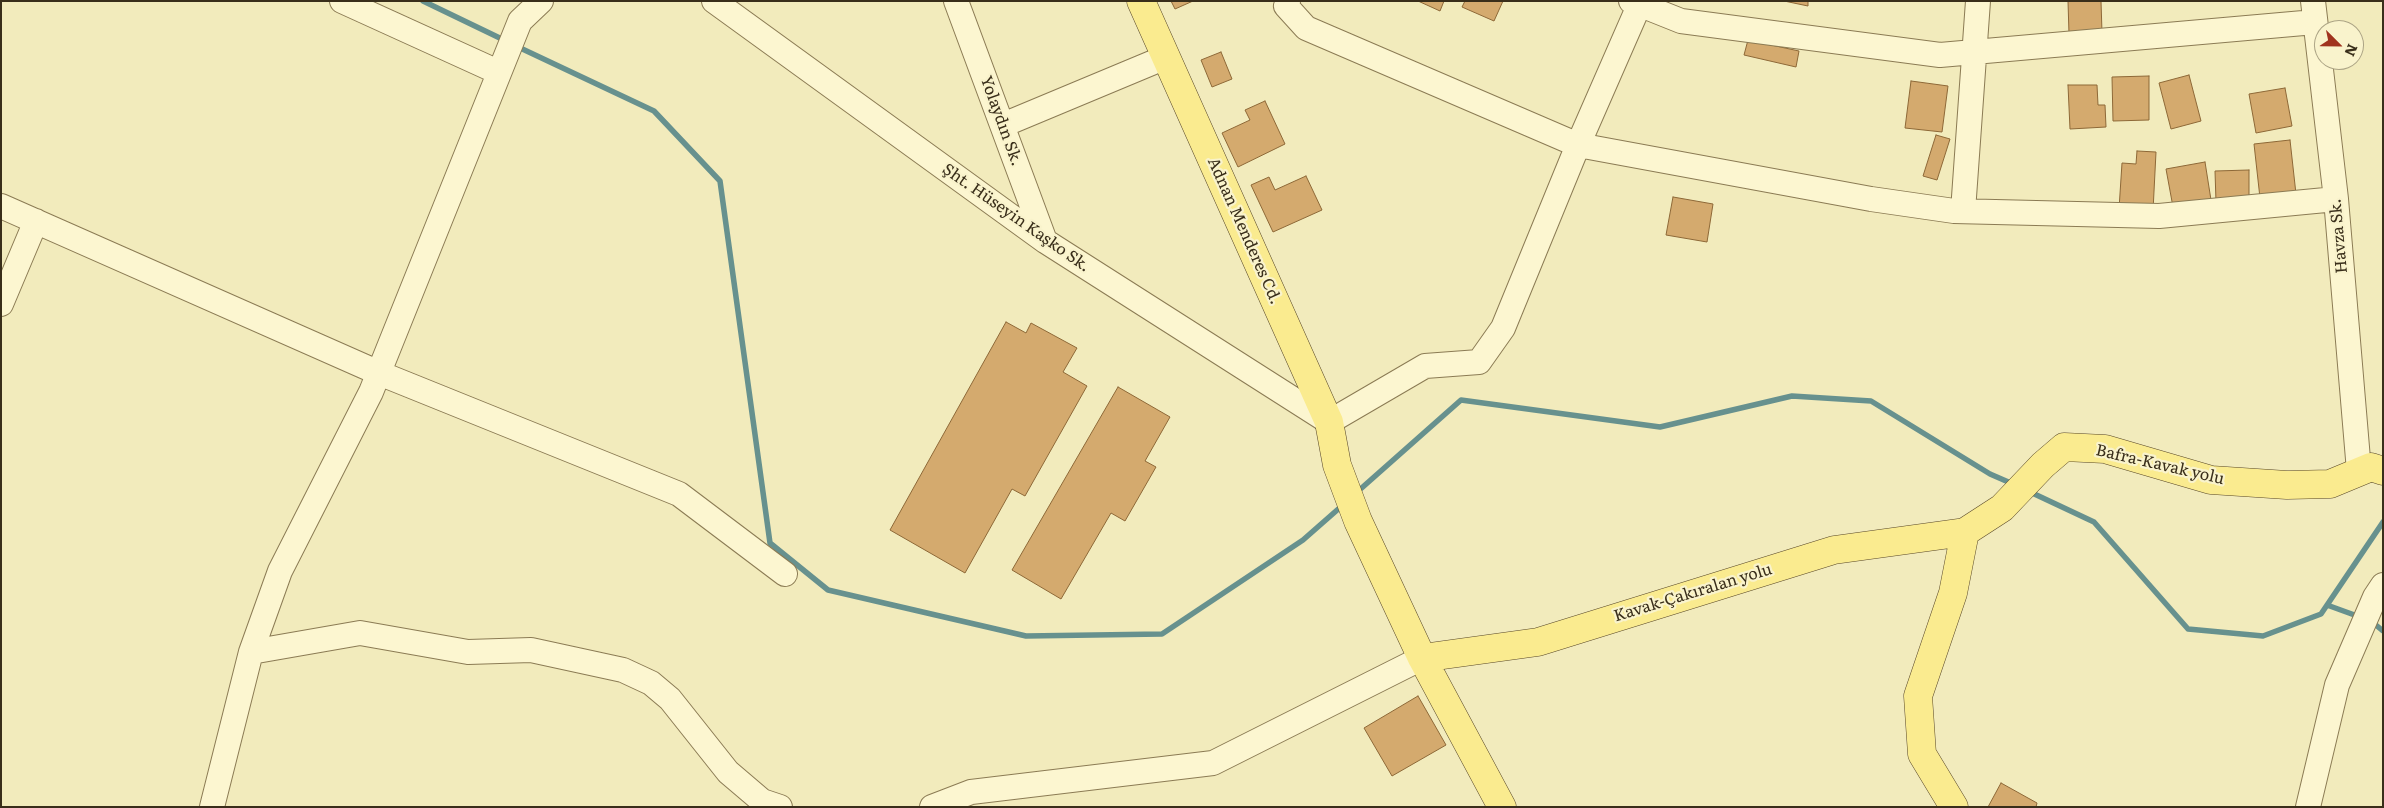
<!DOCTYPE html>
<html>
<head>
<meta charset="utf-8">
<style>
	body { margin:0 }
	#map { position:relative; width:2384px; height:808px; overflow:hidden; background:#f2ebbc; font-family:Literata,serif }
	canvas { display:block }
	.frame { position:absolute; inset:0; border:2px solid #392e1a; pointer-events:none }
	.north { position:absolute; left:2314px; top:20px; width:50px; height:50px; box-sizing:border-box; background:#f9f3cc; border:1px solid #aca485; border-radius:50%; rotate:113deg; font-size:14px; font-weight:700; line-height:20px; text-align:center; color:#392e1a }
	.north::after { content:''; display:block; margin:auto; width:18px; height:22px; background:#a0331e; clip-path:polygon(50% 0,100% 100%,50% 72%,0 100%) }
</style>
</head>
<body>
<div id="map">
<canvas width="2384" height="808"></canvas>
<div class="frame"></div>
<div class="north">N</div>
</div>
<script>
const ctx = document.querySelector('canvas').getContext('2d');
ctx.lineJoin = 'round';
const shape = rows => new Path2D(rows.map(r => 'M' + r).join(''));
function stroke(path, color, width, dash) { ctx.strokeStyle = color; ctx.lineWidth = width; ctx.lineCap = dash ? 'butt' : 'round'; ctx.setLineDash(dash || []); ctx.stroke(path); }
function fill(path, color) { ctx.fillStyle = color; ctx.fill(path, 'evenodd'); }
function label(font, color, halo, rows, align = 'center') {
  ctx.font = font + ' Literata,serif'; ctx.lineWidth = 4.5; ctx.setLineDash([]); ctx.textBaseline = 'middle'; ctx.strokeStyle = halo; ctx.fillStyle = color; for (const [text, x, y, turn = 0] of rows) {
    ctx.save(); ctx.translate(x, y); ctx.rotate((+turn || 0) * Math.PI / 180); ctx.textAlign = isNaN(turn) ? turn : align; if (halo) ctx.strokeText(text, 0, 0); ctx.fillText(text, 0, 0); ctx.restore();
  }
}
const stream = shape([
	[423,1,506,41],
	[516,46,654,111,720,181,770,543,828,590,1026,636,1162,634,1303,540,1344,504],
	[2028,491,2094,522,2188,629,2263,636,2321,614,2383,522],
	[1356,493,1461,400,1660,427,1792,396,1871,401,1990,474,2013,484],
	[2327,605,2360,617],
	[2371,621,2383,631]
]);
const building = shape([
	[1171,1,1193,1,1175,9,1171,1],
	[1418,1,1444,1,1440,11,1418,1],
	[1465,1,1503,1,1494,21,1462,7,1465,1],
	[1784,1,1808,1,1808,6,1784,1],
	[2068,1,2101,1,2102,33,2069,34,2068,1],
	[1748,40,1799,51,1796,67,1744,55,1748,40],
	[1221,52,1232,79,1212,87,1201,60,1221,52],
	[2189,75,2201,121,2171,129,2159,83,2189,75],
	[2149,76,2149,120,2113,121,2112,77,2149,76],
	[1911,81,1948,86,1942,132,1905,128,1911,81],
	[2068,85,2097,85,2098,105,2105,105,2106,127,2070,129,2068,85],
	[2285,88,2292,126,2256,133,2249,94,2285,88],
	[1265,101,1285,144,1238,167,1222,133,1250,120,1245,110,1265,101],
	[1936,135,1950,139,1937,180,1923,176,1936,135],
	[2290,140,2296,194,2260,198,2254,144,2290,140],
	[2137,151,2156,152,2153,211,2119,209,2122,163,2136,164,2137,151],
	[2205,162,2211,200,2173,207,2166,169,2205,162],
	[2249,170,2249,201,2216,202,2215,171,2249,170],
	[1306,176,1322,210,1273,232,1251,185,1269,177,1275,190,1306,176],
	[1673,197,1713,204,1707,242,1666,235,1673,197],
	[1006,322,1026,333,1031,323,1077,348,1063,372,1087,386,1025,496,1012,489,965,573,890,530,1006,322],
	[1118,387,1170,417,1145,461,1156,467,1125,521,1111,513,1061,599,1012,570,1118,387],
	[1418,696,1446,745,1392,776,1364,728,1418,696],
	[2001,783,2037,803,2036,807,1988,807,2001,783]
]);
const minor = shape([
	[342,1,498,72],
	[714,1,1045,241,1329,422,1425,366,1479,362,1503,328,1578,145,1641,1],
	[956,1,1045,241],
	[1288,1,1286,6,1306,28,1578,145,1871,199,1954,211,2159,216,2336,199],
	[1631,1,1681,21,1940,55,2315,22],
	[2313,1,2336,199,2359,471],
	[1003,125,1166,57],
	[1,206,379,373,679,494,785,574],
	[1963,211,1978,1],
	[1,304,36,221],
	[251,652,360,633,468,652,531,650,623,670,651,683,670,699,728,772,762,801,780,807],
	[212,807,251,652,280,571,371,392,520,21,541,1],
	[932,807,971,792,1213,763,1422,658],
	[2308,807,2337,685,2375,597,2383,585]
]);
const major = shape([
	[1141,1,1329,422,1337,465,1358,521,1422,658,1502,807],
	[1422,658,1538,642,1834,550,1965,532],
	[1954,807,1922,754,1918,696,1953,593,1965,532,2002,508,2043,465,2064,447,2105,449,2211,480,2287,485,2330,484,2371,467,2383,471]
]);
const streetNames = [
	["Yolaydın Sk.",1001,121,70],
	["Şht. Hüseyin Kaşko Sk.",1016,218,35],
	["Adnan Menderes Cd.",1244,231,66],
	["Havza Sk.",2339,236,-95],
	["Bafra-Kavak yolu",2160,465,13],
	["Kavak-Çakıralan yolu",1693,593,-17]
];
stroke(stream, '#67918e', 5.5);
fill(building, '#d4aa6e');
stroke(building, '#8d6837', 1);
stroke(minor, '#8b7b54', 26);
stroke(major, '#584729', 29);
stroke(minor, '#fcf6d0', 24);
stroke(major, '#faeb8f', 28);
label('16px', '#392e1a', '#f9f3cc', streetNames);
</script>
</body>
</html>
